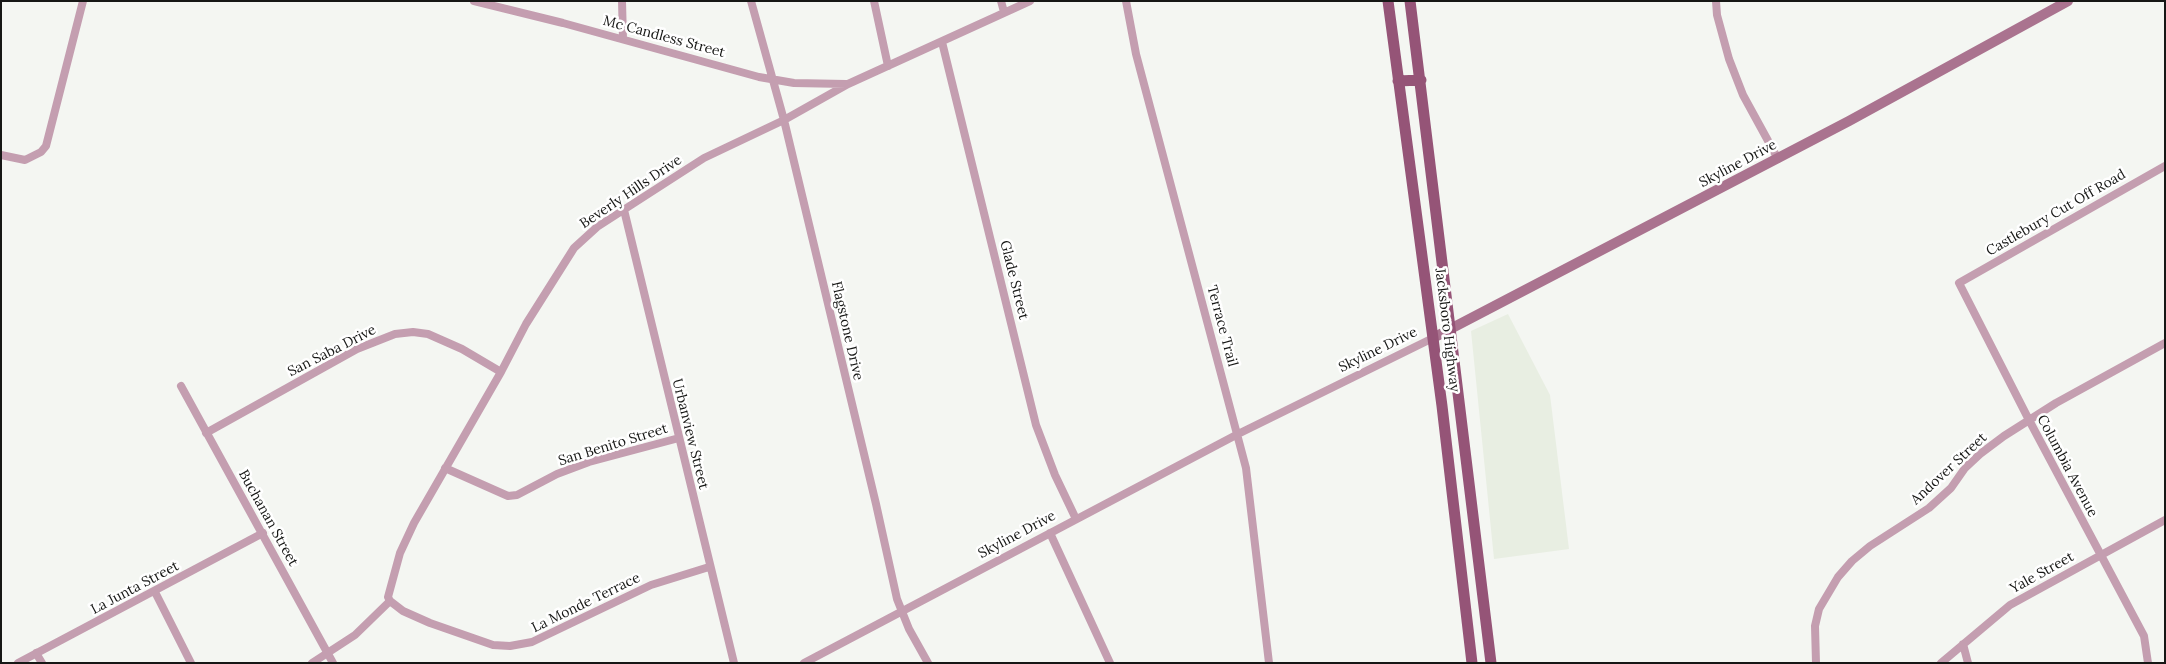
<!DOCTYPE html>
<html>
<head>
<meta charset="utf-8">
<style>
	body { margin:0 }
	#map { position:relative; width:2166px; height:664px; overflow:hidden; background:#f4f6f2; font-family:Lora,serif }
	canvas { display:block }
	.frame { position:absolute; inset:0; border:2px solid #161715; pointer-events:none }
</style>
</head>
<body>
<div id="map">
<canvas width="2166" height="664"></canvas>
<div class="frame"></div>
</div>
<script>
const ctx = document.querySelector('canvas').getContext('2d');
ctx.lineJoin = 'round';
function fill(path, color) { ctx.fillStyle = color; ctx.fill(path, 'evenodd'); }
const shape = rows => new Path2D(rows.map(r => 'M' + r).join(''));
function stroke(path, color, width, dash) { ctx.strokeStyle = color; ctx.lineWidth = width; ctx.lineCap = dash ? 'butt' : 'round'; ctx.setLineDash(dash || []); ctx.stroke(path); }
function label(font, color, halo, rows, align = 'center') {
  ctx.font = font + ' Lora,serif'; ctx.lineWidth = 5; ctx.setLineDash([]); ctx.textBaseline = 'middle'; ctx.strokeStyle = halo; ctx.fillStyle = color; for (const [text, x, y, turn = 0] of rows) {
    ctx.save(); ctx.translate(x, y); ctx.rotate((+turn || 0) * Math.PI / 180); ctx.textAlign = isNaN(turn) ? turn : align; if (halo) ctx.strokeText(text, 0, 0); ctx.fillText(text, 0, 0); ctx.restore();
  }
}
const built = shape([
	[1508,314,1550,395,1569,549,1494,559,1471,331]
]);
const street = shape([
	[474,1,563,23,759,77,794,83,846,84],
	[622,1,623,39],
	[751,1,784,120,876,504,897,599,909,629,928,663],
	[874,1,888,66],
	[1001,1,1004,12],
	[1126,1,1136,54,1246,468,1269,663],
	[1716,1,1717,15,1729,59,1743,95,1778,159],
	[942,42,1036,425,1055,475,1076,519],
	[1,155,25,160,41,152,46,146,83,1],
	[624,210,734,663],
	[181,386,333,663],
	[206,433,357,349,395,334,413,332,428,334,462,349,501,372],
	[445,468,508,496,517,495,557,474,589,462,679,438],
	[1050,533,1110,663],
	[155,592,191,663],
	[390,601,388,597,400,553,414,523,501,372,526,324,574,248,597,227,704,158,784,120,848,84,1030,1],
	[390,601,403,611,430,623,493,645,510,646,532,642,651,585,709,567],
	[1963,644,1968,663],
	[36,653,42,663],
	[18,663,263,533],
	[312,663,355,635,390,601],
	[804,663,1238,434,1433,338],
	[1816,663,1815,626,1819,609,1838,577,1852,561,1870,546,1929,508,1951,488,1965,468,1980,454,2004,436,2056,403,2165,343],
	[1941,663,2010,605,2165,520],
	[2148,663,2144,636,2029,420,1959,283,2165,166]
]);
const secondary = shape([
	[1433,338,1849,121,2068,1]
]);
const primary = shape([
	[1388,1,1442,406,1472,663],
	[1410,1,1491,663],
	[1398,81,1421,80]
]);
const streetNames = [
	["Mc Candless Street",664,37,15],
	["Skyline Drive",1738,164,-28],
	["Beverly Hills Drive",631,192,-34],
	["Castlebury Cut Off Road",2056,213,-30],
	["Glade Street",1014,280,76],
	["Terrace Trail",1222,326,75],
	["Jacksboro Highway",1447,330,83],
	["Flagstone Drive",847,331,77],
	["Skyline Drive",1378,350,-26],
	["San Saba Drive",332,351,-27],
	["Urbanview Street",690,434,76],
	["San Benito Street",613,445,-17],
	["Columbia Avenue",2067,466,62],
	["Andover Street",1949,469,-43],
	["Buchanan Street",268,518,61],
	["Skyline Drive",1017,535,-28],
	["Yale Street",2042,573,-29],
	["La Junta Street",135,588,-28],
	["La Monde Terrace",586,603,-26]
];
fill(built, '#e8eee2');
stroke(street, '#c49eb0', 8);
stroke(secondary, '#aa738f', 10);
stroke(primary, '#955477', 11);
label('14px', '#161715', '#fff', streetNames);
</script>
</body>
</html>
